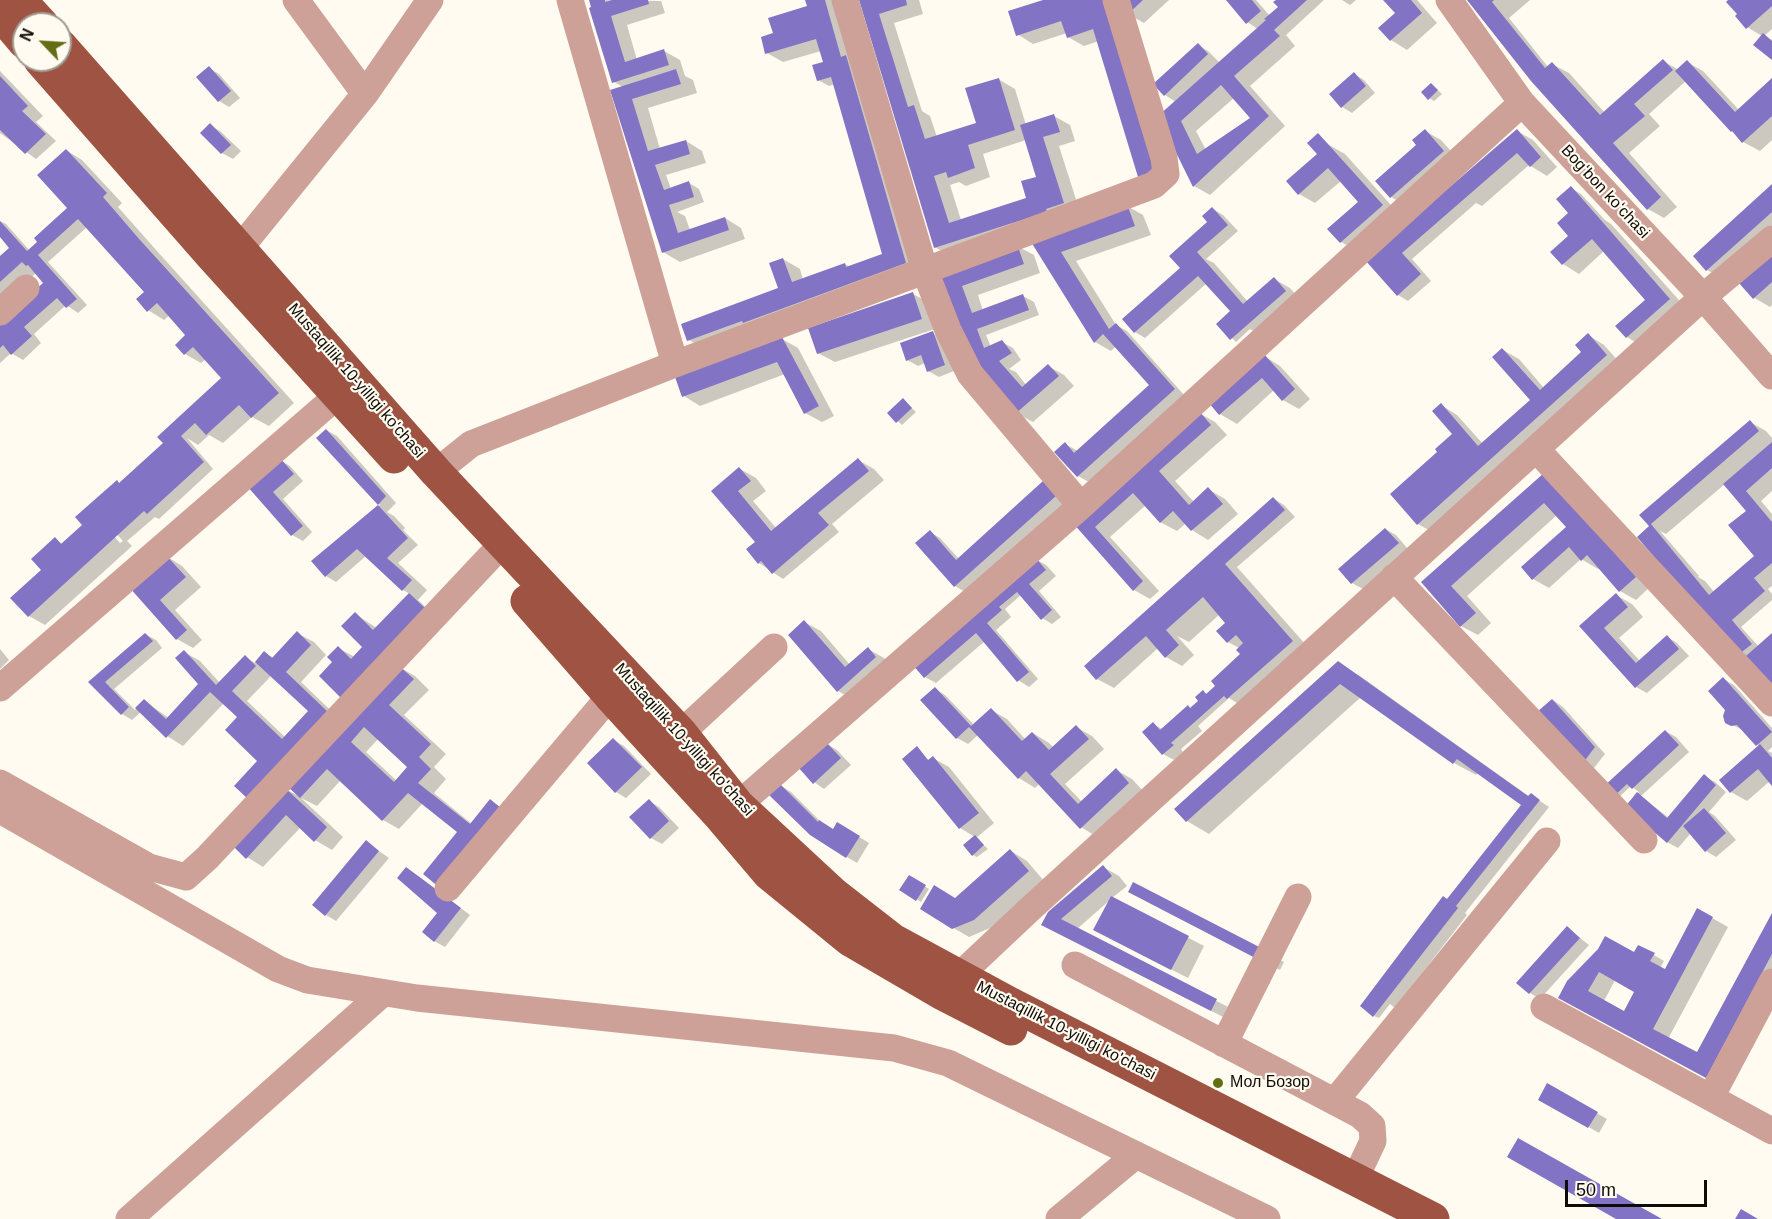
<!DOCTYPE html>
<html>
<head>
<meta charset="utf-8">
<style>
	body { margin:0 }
	#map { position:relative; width:1772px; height:1219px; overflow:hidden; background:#fffbf1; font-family:Helvetica,sans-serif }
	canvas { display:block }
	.north { position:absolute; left:12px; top:12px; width:60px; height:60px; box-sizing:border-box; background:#fffbf1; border:2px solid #9f9b93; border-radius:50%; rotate:295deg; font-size:16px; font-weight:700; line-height:24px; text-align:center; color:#0e0c06 }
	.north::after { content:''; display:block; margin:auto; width:21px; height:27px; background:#656d13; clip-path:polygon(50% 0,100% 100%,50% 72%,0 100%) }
	.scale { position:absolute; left:1565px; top:1180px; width:142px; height:27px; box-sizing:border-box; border:3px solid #0e0c06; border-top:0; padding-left:8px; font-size:18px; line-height:21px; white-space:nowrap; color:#0e0c06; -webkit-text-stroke:4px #fffbf1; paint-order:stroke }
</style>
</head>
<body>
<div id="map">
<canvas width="1772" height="1219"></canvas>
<div class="north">N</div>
<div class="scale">50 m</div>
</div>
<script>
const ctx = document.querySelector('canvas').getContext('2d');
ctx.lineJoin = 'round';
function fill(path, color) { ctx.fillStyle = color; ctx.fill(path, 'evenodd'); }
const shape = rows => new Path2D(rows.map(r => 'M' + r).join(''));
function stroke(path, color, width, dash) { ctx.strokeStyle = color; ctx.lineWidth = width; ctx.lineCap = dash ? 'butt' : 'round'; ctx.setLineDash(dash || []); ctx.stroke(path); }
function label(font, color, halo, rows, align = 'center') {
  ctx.font = font + ' Helvetica,sans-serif'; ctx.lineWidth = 4.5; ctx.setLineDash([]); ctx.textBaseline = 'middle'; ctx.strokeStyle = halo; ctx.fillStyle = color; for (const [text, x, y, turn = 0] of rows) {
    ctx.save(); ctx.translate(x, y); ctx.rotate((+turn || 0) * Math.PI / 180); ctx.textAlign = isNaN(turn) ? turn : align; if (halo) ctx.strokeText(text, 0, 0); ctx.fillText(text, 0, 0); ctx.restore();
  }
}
const shadow = shape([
	[591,0,661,1,665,13,627,25,637,60,664,51,680,60,685,76,693,80,697,93,648,108,660,149,686,141,702,151,706,163,666,175,671,189,689,183,699,189,704,202,677,212,685,216,690,230,725,218,741,228,745,239,680,262,663,252,612,91,623,87,614,82],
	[807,0,838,0,916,269,699,346,689,340,780,289,783,259,800,269,803,280,845,264,850,267,884,255,835,84,829,86,818,80,824,63,821,51,783,62,767,53,775,35,809,7],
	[860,0,919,0,923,14,894,23,922,111,930,116,937,137,977,124,998,79,1015,89,1026,125,1054,116,1070,125,1075,141,1059,146,1080,212,951,257,935,247],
	[1026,140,1038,178,1028,199,961,220,950,185,959,182,966,186,990,177,983,154],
	[1048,0,1116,0,1099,41,1084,46,1068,37,1067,33,1033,44,1017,34],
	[1124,0,1169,0,1144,23,1128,14],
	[1228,0,1256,0,1270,16,1280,7,1278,0,1324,0,1286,35,1295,46,1250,86,1285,126,1210,195,1194,186,1176,102,1165,95,1198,45,1208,51,1220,63,1258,29,1247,22],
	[1234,98,1252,118,1206,150,1196,131],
	[1342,0,1356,0,1350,5],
	[1385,0,1417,0,1437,23,1407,50,1391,40,1380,28,1397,14],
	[1469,0,1530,0,1509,18,1548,67,1552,64,1569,73,1605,113,1663,61,1679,70,1687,62,1703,71,1739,110,1772,80,1772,140,1760,151,1743,142,1686,81,1649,114,1660,126,1629,153,1677,207,1664,218,1648,209],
	[1730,0,1772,0,1772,29,1764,36,1772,40,1772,58,1762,36,1747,27],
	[209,68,219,74,240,98,229,107,219,101],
	[0,71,43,116,36,122,56,141,36,159,0,133],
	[1354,74,1364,80,1375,93,1352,113,1342,107],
	[1431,84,1442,94,1434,101,1429,98],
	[210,125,220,131,241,151,233,159,222,153,202,133],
	[1425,131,1441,140,1459,160,1407,206,1391,197],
	[1517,131,1533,140,1557,167,1547,176,1529,165,1482,206,1476,203,1412,259,1431,281,1408,301,1398,295,1368,260],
	[1318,135,1329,145,1345,154,1399,214,1357,251,1341,242,1360,202,1341,181,1315,203,1299,194,1319,154],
	[66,150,82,160,122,203,118,207,157,251,294,403,269,426,252,417,223,443,209,435,198,445,187,438,213,469,159,519,155,517,127,541,132,546,45,625,29,616,55,539,63,544,84,525,120,484,165,443,223,378,206,359,201,363,185,354,187,335,170,315,164,320,148,310,146,292,87,227,48,262,87,305,78,313,66,305,34,334,41,343,23,360,11,353,0,363,0,324,45,283,36,273,0,305,0,258,11,248,0,235,0,221,6,224,30,251,67,210],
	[97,517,101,517,123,541,120,543],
	[1772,186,1772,235,1724,279,1707,270,1695,256],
	[1571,188,1581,194,1605,220,1611,224,1686,308,1643,347,1627,337,1647,300,1604,251,1579,274,1563,264,1552,252,1570,236],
	[1127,206,1143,215,1151,235,1076,261,1116,325,1127,331,1185,396,1094,485,1078,476,1065,444,1078,451,1154,391,1116,346,1111,351,1095,342,1030,238],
	[1213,209,1223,215,1238,231,1206,259,1214,263,1248,302,1274,279,1290,288,1301,301,1261,336,1250,329,1236,342,1218,324,1236,317,1207,283,1145,338,1135,332,1182,268,1209,222],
	[1017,246,1034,255,1040,273,978,295,983,311,1023,296,1034,302,1039,315,986,335,991,347,1002,342,1013,348,1021,360,1009,369,1016,372,1026,385,1048,366,1064,375,1074,386,1033,422,1016,413,937,275],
	[1772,256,1772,305,1770,307,1753,297],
	[913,294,930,303,938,328,835,362,818,353],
	[932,333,943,339,954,371,939,377,928,371,925,363,918,366,907,360],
	[1588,335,1604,345,1622,365,1434,533,1418,524,1440,452,1454,434,1441,405,1457,415,1483,444,1532,400,1503,350,1519,359,1544,388,1583,353],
	[782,339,798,348,834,416,822,422,805,413,785,374,700,406,684,396],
	[1264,356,1280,366,1310,399,1299,409,1283,400,1274,390,1237,424,1220,414,1211,403],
	[903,400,916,412,902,425,889,413],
	[1199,413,1215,422,1227,435,1175,481,1194,502,1208,489,1225,499,1238,514,1208,540,1192,530,1186,523,1177,531,1160,522,1146,505,1110,537,1159,591,1150,599,1134,590,1074,522],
	[1750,422,1766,431,1772,438,1772,491,1761,501,1772,514,1772,586,1768,589,1772,594,1772,600,1741,627,1759,647,1772,635,1772,683,1739,654,1650,525],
	[1725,484,1748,511,1756,556,1714,592,1705,581,1698,577,1699,576,1660,531,1666,534],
	[326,430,337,436,396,503,387,512,394,516,405,528,403,530,418,545,398,563,427,590,418,600,436,617,397,666,415,676,429,690,404,715,446,754,434,767,446,779,434,793,472,824,490,801,506,810,459,832,423,803,399,829,383,820,341,780,317,806,301,798,343,837,332,850,315,840,301,827,263,867,247,857,285,789,301,797,259,761,239,717,224,703,183,746,167,736,141,712,132,720,122,714,90,682,145,634,156,640,162,648,114,689,135,710,144,701,169,718,201,684,184,652,200,661,220,683,245,657,255,663,265,653,274,658,297,633,314,642,326,655,301,682,345,724,334,662,338,648,355,657,364,647,355,614,377,628,410,594,403,590,366,556,336,582,326,576,313,561,380,505,318,438],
	[272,675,310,711,285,737,247,701],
	[379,738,409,767,397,781,366,752],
	[280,460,290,466,303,481,283,499,312,532,303,541,292,535,249,487],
	[858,460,874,469,884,480,832,524,839,532,783,579,759,563,757,543,713,491,740,469,756,478,766,491,753,501,776,528],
	[1544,474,1651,586,1636,600,1620,591,1600,568,1598,569,1581,559,1549,588,1533,579,1568,527,1557,515,1467,596,1491,623,1478,635,1461,626,1423,582],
	[1043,483,1066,503,965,592,955,586,930,532,940,538,959,559],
	[1274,499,1284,505,1295,517,1237,567,1314,654,1250,711,1229,698,1198,726,1202,731,1181,749,1183,752,1174,760,1163,754,1144,732,1153,724,1162,729,1191,709,1201,701,1203,692,1208,695,1242,654,1239,648,1228,642,1227,623,1220,614,1189,642,1177,636,1194,655,1182,666,1166,657,1158,648,1114,688,1097,679,1086,666],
	[1385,529,1396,535,1408,549,1363,589,1352,583,1340,570],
	[166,556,182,566,201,587,175,610,202,640,193,648,177,639,131,587],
	[1035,559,1046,565,1056,576,1039,591,1061,617,1052,624,1042,618,1021,595,1005,609,1011,617,996,630,1038,679,1029,687,1018,680,985,641,936,683,925,677,914,664],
	[1616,595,1632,604,1643,617,1619,638,1640,661,1667,637,1677,643,1689,656,1647,693,1636,687,1582,626],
	[804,622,821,631,850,665,868,649,884,658,892,667,854,700,838,691],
	[0,649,9,660,0,669],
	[1338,663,1360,676,1530,797,1531,795,1549,807,1465,913,1467,915,1395,1008,1390,1004,1379,1018,1374,1016,1448,901,1524,805,1478,772,1476,775,1454,763,1361,697,1209,834,1187,821,1176,809],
	[1723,679,1734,685,1772,728,1772,747,1768,751,1772,753,1772,783,1770,781,1747,801,1731,792,1760,747,1745,731,1726,722],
	[935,689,945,695,974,725,991,710,1007,719,1026,740,1033,733,1049,743,1054,748,1076,727,1092,736,1104,749,1065,784,1082,802,1116,770,1132,779,1144,792,1097,837,1081,827,1040,783,1035,788,1019,778,978,735,968,744,957,738,922,700],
	[1553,700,1563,707,1605,754,1594,768,1584,762],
	[1665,731,1676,737,1689,752,1641,796,1669,818,1704,776,1715,782,1726,792,1709,812,1715,816,1736,840,1716,857,1706,851,1691,833,1678,848,1667,842,1627,807,1639,792,1631,786,1617,799,1613,797],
	[613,740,624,746,651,774,626,798,616,792],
	[827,744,837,750,851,765,824,789,814,782],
	[917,748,929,761,933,758,949,767,994,823,976,838,988,849,977,857,973,855,975,837,960,828,904,759],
	[781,786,791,792,824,825,834,830,848,830,869,843,857,863,847,857],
	[649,801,659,807,679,828,662,844,651,838],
	[366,842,389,858,336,921,326,915],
	[1011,851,1027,861,1044,881,990,928,969,937,952,927,956,900],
	[1103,867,1119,876,1127,886,1112,898,1204,946,1188,978,1111,939,1110,900,1077,929,1232,1009,1227,1019,1059,933,1049,913],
	[417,875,470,915,445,947,434,941,439,913],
	[910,877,929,889,921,902,901,889],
	[1146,901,1268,953,1284,962,1280,970],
	[1698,910,1728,927,1668,1039,1698,1054,1772,916,1772,993,1722,1086,1568,982,1635,954,1654,955,1664,961,1660,968,1665,971],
	[1615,980,1636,992,1625,1013,1604,1001],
	[1567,928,1589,945,1540,999,1530,993],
	[1548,1085,1607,1119,1599,1133,1540,1099]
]);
const building = shape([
	[589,0,605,0,605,2,612,0,648,0,649,4,611,16,625,62,664,49,669,65,612,83,589,8,591,7],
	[805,0,825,0,841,57,846,55,906,263,743,323,742,321,687,341,681,324,778,288,769,263,783,258,792,282,845,263,846,267,882,254,831,77,817,81,812,65,823,62,816,39,765,54,761,37,773,33,768,18,807,6],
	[859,0,906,0,907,5,879,14,908,107,914,105,925,139,976,123,965,88,999,78,1015,130,968,145,975,168,948,178,946,172,934,176,949,223,1026,198,1021,181,1036,177,1020,125,1054,114,1060,132,1043,137,1064,203,1046,209,1047,212,934,248],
	[1043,0,1103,0,1156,171,1138,177,1093,29,1067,38,1061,21,1016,36,1008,11],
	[1122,0,1143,0,1127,15],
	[1226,0,1252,0,1261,11,1246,24],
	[1276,0,1307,0,1274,30,1280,36,1234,76,1269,116,1193,187,1158,116,1266,20,1264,19,1278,7,1273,2],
	[1221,85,1250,118,1197,154,1181,121],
	[1383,0,1411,0,1422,13,1390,41,1378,28,1395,13],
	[1467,0,1494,0,1492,2,1545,68,1552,62,1600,115,1663,59,1673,70,1634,104,1645,116,1613,143,1661,197,1647,210,1531,81],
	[1728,0,1772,0,1772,6,1746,29,1735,16,1737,14,1726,2],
	[1763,33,1772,41,1772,60,1753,45],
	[1198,43,1208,54,1164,96,1153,84],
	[1687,60,1735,112,1772,78,1772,116,1742,143,1732,131,1731,132,1675,71],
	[209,66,231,91,218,102,196,77],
	[676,69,681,84,632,99,648,151,686,140,690,154,655,165,664,190,689,181,694,197,669,205,678,233,725,217,729,230,662,253,610,90],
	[1354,72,1366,86,1341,108,1329,94],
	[0,76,28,106,22,111,46,134,25,154,0,130],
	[1431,83,1438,90,1428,100,1421,92],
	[210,123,231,145,221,154,200,133],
	[1425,129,1444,151,1390,198,1375,181,1416,145,1412,140],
	[1517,129,1541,157,1530,167,1517,153,1402,253,1421,274,1397,296,1365,260],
	[1318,133,1383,205,1340,243,1327,229,1358,202,1328,168,1298,195,1286,181,1317,154,1307,143],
	[66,149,107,193,103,197,140,240,279,393,251,418,239,405,206,435,195,423,181,436,204,462,147,514,144,511,28,617,10,598,41,570,31,559,55,537,61,544,82,525,75,517,117,480,119,483,163,443,157,437,221,378,193,347,184,355,175,345,185,335,157,303,147,312,136,299,144,292,78,219,38,255,77,299,66,308,57,298,24,327,32,336,11,355,3,345,0,348,0,321,43,283,28,265,26,266,22,262,0,282,0,256,9,248,0,237,0,221,27,251,37,242,34,238,67,208,37,175],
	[1772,184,1772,212,1706,271,1693,256],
	[1571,186,1670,299,1626,338,1615,326,1645,300,1592,239,1562,265,1550,252,1568,236,1557,223,1568,213,1556,199],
	[1127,204,1135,226,1061,252,1109,329,1116,323,1175,389,1077,477,1054,452,1065,442,1074,453,1149,385,1103,334,1094,343,1028,237],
	[1212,207,1228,225,1197,252,1243,304,1274,277,1286,291,1230,340,1216,324,1230,311,1198,276,1134,333,1122,319,1180,268,1169,256,1207,222,1202,216],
	[1017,244,1024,264,962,286,972,313,1023,294,1029,310,977,329,984,348,1002,340,1012,353,999,361,1022,387,1048,364,1059,376,1015,414,968,359,936,274],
	[1772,254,1772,282,1753,299,1739,283],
	[913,292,922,319,817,354,808,328],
	[933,331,945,365,927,372,921,355,906,361,900,343],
	[1588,333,1607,355,1417,525,1390,494,1437,452,1435,449,1452,434,1432,411,1441,403,1478,446,1530,400,1492,357,1502,348,1540,390,1581,352,1575,345],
	[782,337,819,406,804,414,777,362,682,397,675,377],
	[1264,354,1295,389,1282,401,1262,378,1219,415,1209,403],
	[903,398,912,408,896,423,887,413],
	[1199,411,1211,425,1159,471,1189,505,1208,487,1223,504,1191,531,1173,511,1160,523,1133,493,1095,527,1143,581,1133,591,1072,522],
	[1750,420,1759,431,1651,524,1709,595,1754,556,1728,525,1746,511,1723,484,1772,442,1772,468,1746,491,1772,522,1772,563,1754,578,1765,591,1732,620,1752,644,1738,655,1637,537,1649,526,1639,515],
	[326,429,386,496,378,505,316,438],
	[280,458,294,474,273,492,303,526,291,536,247,486],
	[858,458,869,471,818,513,829,525,772,574,761,561,758,564,746,549,755,542,711,491,739,467,751,481,738,491,771,531],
	[1544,473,1636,577,1619,592,1587,555,1581,561,1569,547,1532,580,1521,567,1566,527,1544,503,1451,586,1476,613,1460,627,1421,582],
	[1043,481,1056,496,954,587,915,543,930,530,956,560],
	[1273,497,1285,510,1225,564,1293,641,1227,699,1224,696,1171,743,1174,745,1162,755,1142,732,1153,722,1160,730,1188,705,1190,708,1198,701,1195,697,1203,690,1206,694,1215,686,1211,681,1240,654,1236,650,1243,643,1236,635,1227,643,1216,631,1225,623,1203,597,1166,630,1179,645,1165,658,1146,636,1096,680,1084,666],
	[378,505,408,538,387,558,412,580,402,591,357,549,325,577,311,561],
	[1385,528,1399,543,1351,584,1338,569],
	[165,554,186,577,160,600,187,630,176,640,129,587],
	[1035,557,1046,570,1029,584,1052,610,1041,620,1017,592,999,607,1002,610,987,623,1029,672,1017,682,976,633,924,678,912,664],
	[409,593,427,610,341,698,319,676,332,662,327,657,338,646,351,659,362,647,341,626,355,612,373,630],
	[1616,593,1628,607,1604,628,1636,663,1667,635,1679,649,1635,688,1579,626],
	[804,620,845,667,868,647,876,657,837,692,788,635],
	[297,631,311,645,286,672,328,712,247,798,234,786,257,761,225,730,237,717,210,692,166,738,135,708,144,699,166,719,198,684,175,658,184,650,216,685,245,655,256,666,232,691,282,739,308,711,255,662,264,651,272,658],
	[145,633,153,641,105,682,129,707,121,715,88,682],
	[1772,633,1772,686,1746,656],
	[1338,661,1528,796,1531,793,1540,800,1456,906,1458,908,1373,1017,1360,1006,1443,896,1447,899,1521,805,1457,759,1453,764,1340,684,1186,822,1174,809],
	[398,665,414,679,389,705,431,744,419,757,431,769,418,783,470,824,490,799,502,809,440,888,423,874,457,832,408,793,382,821,327,769,300,798,286,785],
	[364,727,407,767,394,782,351,742],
	[1723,677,1772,732,1756,746,1737,725,1731,726,1725,723,1723,716,1725,710,1708,691],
	[935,687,971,726,991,708,1022,741,1032,732,1049,750,1076,725,1089,739,1050,774,1078,804,1116,768,1129,783,1080,829,1026,771,1018,779,969,727,956,739,920,700],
	[1552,699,1595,747,1583,763,1537,712],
	[1665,730,1679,745,1632,789,1627,784,1612,798,1602,788],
	[613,738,642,767,615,793,587,763],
	[826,742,841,758,813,784,798,767],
	[1760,744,1772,758,1772,786,1758,769,1730,793,1719,780],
	[917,746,928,760,933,756,979,813,959,829,902,759],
	[1704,774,1716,785,1667,843,1625,807,1637,792,1667,818],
	[780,784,818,822,819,820,833,829,837,822,860,836,846,858,810,835,769,795],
	[284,787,327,827,314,842,286,815,246,859,231,844],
	[649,799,669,821,650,839,629,817],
	[1704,808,1726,833,1705,852,1683,826],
	[975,835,984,845,972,856,963,845],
	[366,840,379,851,325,916,312,905],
	[1010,849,1029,871,974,920,952,929,920,909,934,885,955,898],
	[1103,865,1112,876,1061,919,1217,999,1211,1011,1041,925,1048,912],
	[406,867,461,908,434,942,422,932,437,913,397,878],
	[909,875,926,885,916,901,899,890],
	[1133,882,1269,952,1263,962,1128,892],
	[1111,896,1189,936,1171,970,1093,930],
	[1697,908,1713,917,1653,1029,1697,1052,1772,913,1772,954,1706,1078,1558,998,1567,981,1598,949,1605,936,1634,952,1638,945,1655,953,1650,961,1665,969],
	[1599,972,1634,992,1624,1011,1588,991],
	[1567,926,1580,938,1529,994,1516,983],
	[1547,1083,1598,1112,1588,1128,1538,1100],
	[1518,1138,1662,1219,1616,1219,1507,1157],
	[1741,1209,1758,1219,1735,1219]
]);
const minor = shape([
	[296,0,365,94],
	[570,0,675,364],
	[845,0,925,271,948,330,970,374,1081,506],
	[1449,0,1522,103,1703,297,1772,376],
	[240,248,365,94,430,0],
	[0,312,26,288],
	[1536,449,1772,703],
	[436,472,471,444,675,364,1154,185,1166,174,1164,158,1116,0],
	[1394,577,1644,840],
	[0,688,337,396],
	[681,733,774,647],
	[0,783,149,867,186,877,207,858,490,557],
	[738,805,1081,506,1522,103],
	[0,810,278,969,307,980,417,998,894,1048,948,1063,1267,1219],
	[448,888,610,696],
	[1075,965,1360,1115,1372,1126,1373,1141,1355,1179],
	[946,988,1031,908,1703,297,1772,239],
	[1544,1007,1772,1131],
	[1224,1044,1298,897],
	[1711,1097,1772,982],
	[1335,1101,1547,841],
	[129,1219,383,993],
	[1059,1219,1136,1155]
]);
const major = shape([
	[20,0,42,24],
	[0,14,24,42],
	[60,45,436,472,681,733,738,805,834,894,893,940,1011,1004,1433,1219],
	[40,60,212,256,394,457],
	[527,601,610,696,719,815,769,874,850,940,941,993,1011,1029]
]);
const markers = [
	[1218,1083,6,"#656d13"]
];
const streetNames = [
	["Bogʻbon koʻchasi",1605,192,47],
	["Mustaqillik 10-yilligi ko'chasi",356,381,49],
	["Mustaqillik 10-yilligi ko'chasi",684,740,48],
	["Mustaqillik 10-yilligi ko'chasi",1066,1031,27]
];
const poiNames = [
	["Мол Бозор",1230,1083]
];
fill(shadow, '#0003');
fill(building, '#8373c4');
stroke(minor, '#cda197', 27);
stroke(major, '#9f5443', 33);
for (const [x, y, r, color] of markers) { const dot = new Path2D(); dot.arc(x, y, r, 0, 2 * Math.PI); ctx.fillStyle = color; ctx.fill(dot); stroke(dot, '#fffbf1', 2); }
label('16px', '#0e0c06', '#fffbf1', streetNames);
label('16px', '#0e0c06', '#fffbf1', poiNames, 'left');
</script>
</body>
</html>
